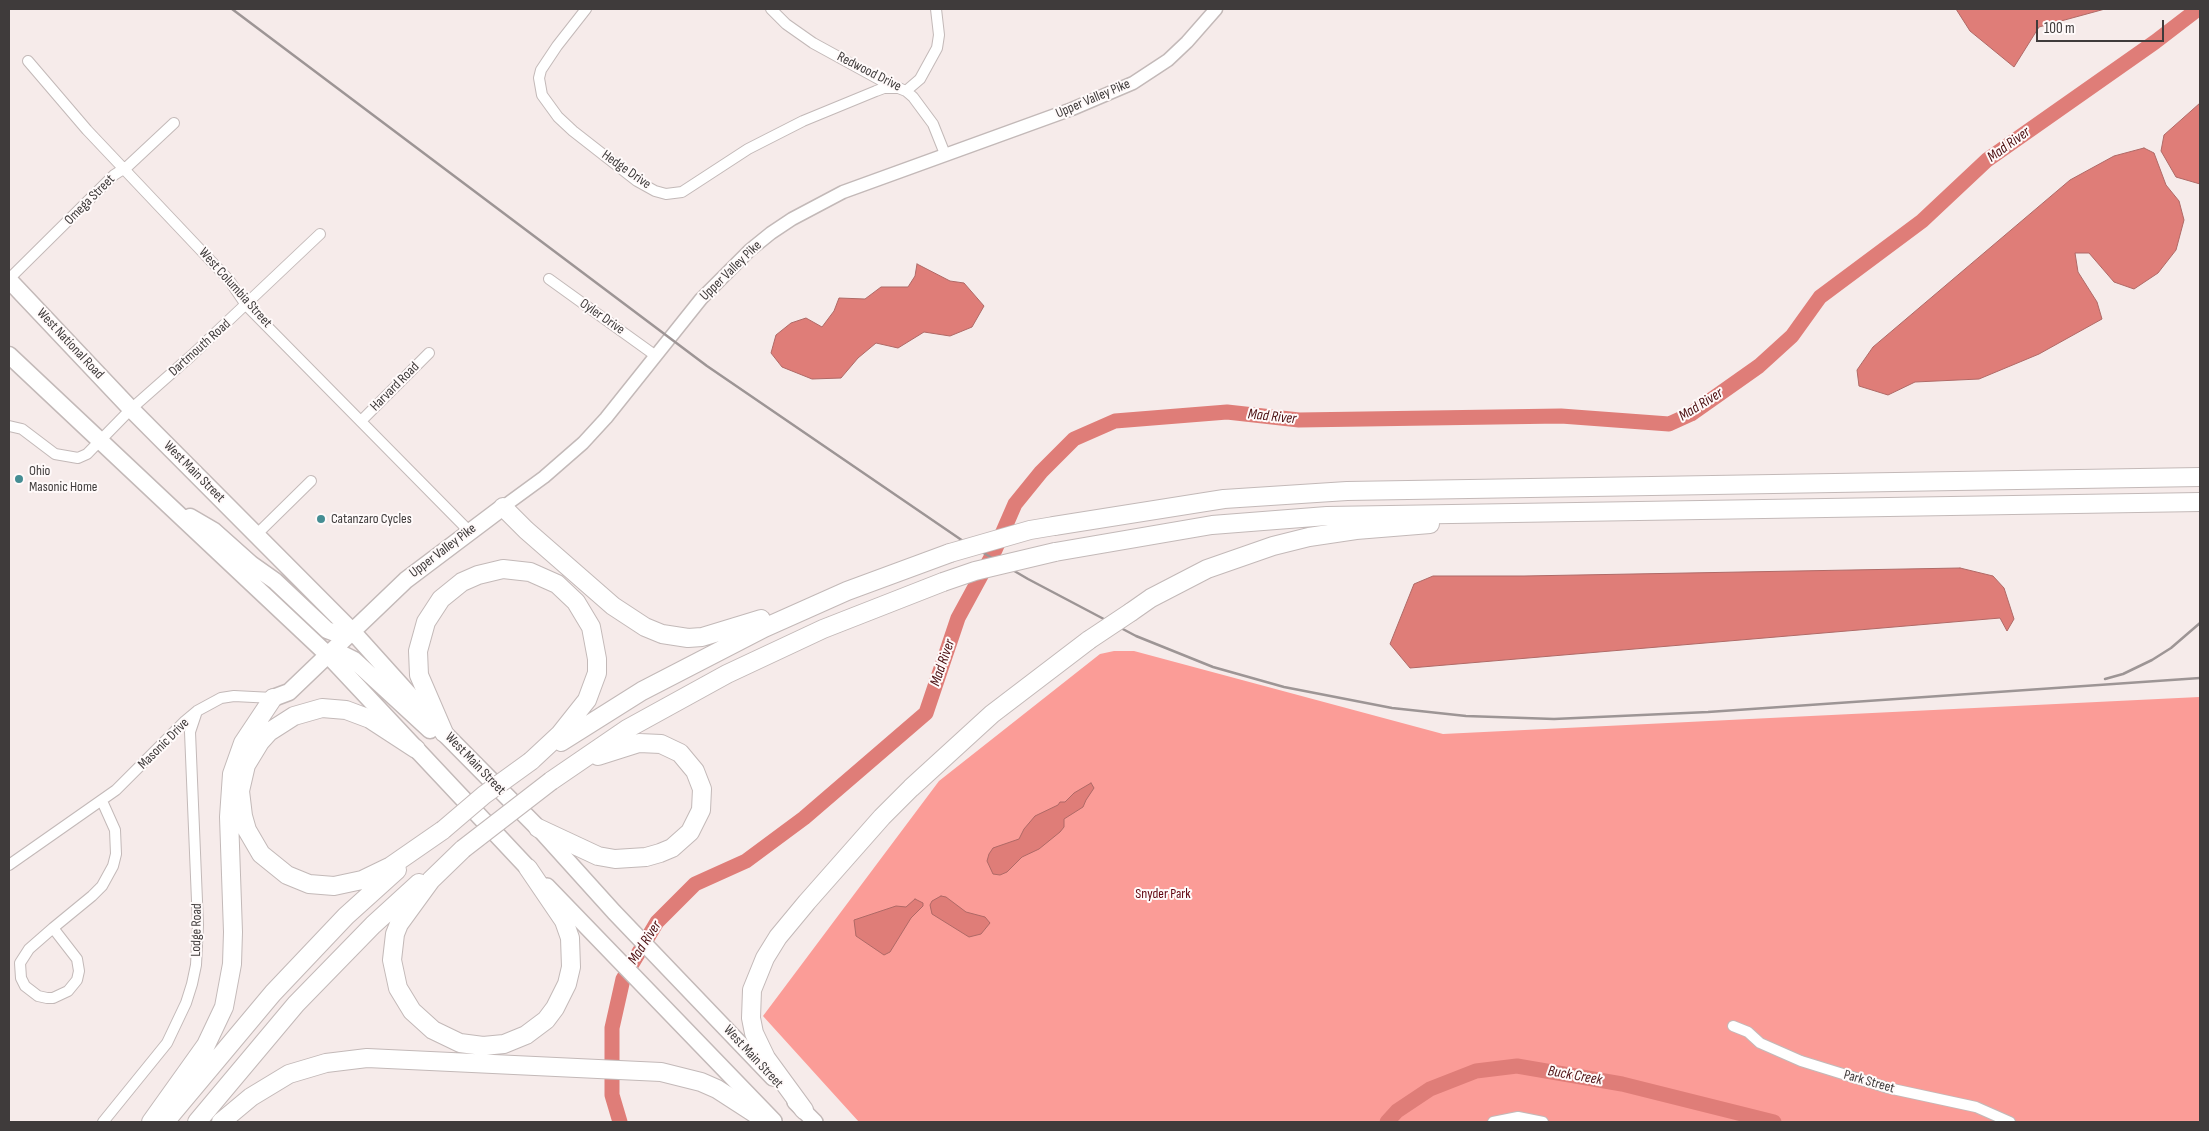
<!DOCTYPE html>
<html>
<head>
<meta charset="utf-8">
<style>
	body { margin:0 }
	#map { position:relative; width:2209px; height:1131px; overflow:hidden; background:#f6ebea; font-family:"Sofia Sans Condensed",sans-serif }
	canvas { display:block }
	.frame { position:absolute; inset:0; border:10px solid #3f3b3b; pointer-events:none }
	.scale { position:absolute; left:2036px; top:20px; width:128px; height:22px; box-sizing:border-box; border:2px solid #3f3b3b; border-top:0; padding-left:6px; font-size:15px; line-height:18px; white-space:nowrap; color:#3f3b3b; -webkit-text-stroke:4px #fffafa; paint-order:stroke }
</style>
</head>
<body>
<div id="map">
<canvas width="2209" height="1131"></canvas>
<div class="frame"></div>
<div class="scale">100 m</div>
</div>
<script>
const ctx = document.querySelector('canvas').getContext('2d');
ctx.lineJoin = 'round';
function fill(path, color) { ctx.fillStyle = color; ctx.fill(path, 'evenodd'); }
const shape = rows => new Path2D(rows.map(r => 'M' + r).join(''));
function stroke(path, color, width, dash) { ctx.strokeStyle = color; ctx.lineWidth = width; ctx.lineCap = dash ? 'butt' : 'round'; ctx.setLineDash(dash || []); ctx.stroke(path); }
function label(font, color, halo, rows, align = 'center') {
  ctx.font = font + ' "Sofia Sans Condensed",sans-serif'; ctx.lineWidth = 4; ctx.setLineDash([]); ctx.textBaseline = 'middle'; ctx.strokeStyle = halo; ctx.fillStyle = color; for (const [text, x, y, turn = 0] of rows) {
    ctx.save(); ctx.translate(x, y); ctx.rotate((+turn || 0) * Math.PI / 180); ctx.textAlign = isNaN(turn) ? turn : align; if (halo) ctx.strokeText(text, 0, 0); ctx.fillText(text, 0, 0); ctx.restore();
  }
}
const green = shape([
	[1114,651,1134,651,1443,734,2199,697,2200,704,2200,1122,859,1122,763,1016,939,781,1100,654]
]);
const water = shape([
	[1956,9,2105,9,2039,27,2014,67,1970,31,1956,9],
	[2200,103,2200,184,2176,177,2161,151,2164,135,2200,103],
	[2144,148,2154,153,2166,185,2179,201,2184,220,2176,250,2158,273,2134,289,2114,282,2089,253,2075,253,2078,272,2097,302,2102,319,2039,354,1979,379,1915,382,1888,395,1859,386,1857,370,1873,347,2070,180,2114,156,2144,148],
	[917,264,950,281,964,283,984,306,972,327,950,336,924,332,898,348,876,343,858,358,841,378,812,379,782,367,771,353,776,335,791,323,806,318,822,327,834,311,839,298,865,299,881,287,908,287,915,276,917,264],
	[1960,568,1993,576,2004,588,2014,619,2007,631,2000,618,1410,668,1390,644,1414,584,1433,576,1524,576,1960,568],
	[1091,783,1094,788,1086,800,1083,807,1064,819,1064,827,1060,832,1039,849,1022,857,1007,872,1000,875,993,874,987,861,989,854,993,848,1019,839,1024,829,1035,816,1058,805,1060,802,1065,802,1074,793,1091,783],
	[941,896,946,897,966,912,985,917,990,923,981,934,969,937,932,914,930,905,932,901,941,896],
	[915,899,923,903,923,906,911,918,890,952,884,955,856,936,854,920,896,906,906,907,915,899]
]);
const river = shape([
	[620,1122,612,1095,612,1028,623,979,657,922,695,884,746,861,804,818,926,713,958,618,995,550,1015,504,1041,472,1074,439,1115,421,1227,412,1299,420,1561,416,1669,424,1691,414,1759,366,1792,336,1820,297,1922,221,1987,160,2155,42,2198,9],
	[1387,1122,1397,1111,1430,1089,1476,1071,1517,1066,1622,1084,1774,1122]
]);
const minor = shape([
	[586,9,557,46,541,70,539,78,542,95,558,117,573,131,637,181,655,191,666,194,682,192,748,149,803,121,876,91,884,88,899,88],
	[771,9,786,24,813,43,886,83,906,91,913,97,933,124,945,154],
	[28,61,87,130,229,280,246,305,469,531],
	[906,91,920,79,937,48,939,35,936,9],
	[9,279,114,175,128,166,174,123],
	[549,279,656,356],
	[361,421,429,353],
	[9,426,22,429,55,454,78,458,87,454,131,409,191,356,320,234],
	[256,535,311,481],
	[9,865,116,790,185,721,197,711,221,698,234,696,273,698],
	[53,928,77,959,79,971,77,980,68,991,53,998,47,998,38,996,25,986,21,978,20,963,29,949,53,928],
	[53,928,92,896,102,886,113,866,116,854,115,830,102,801],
	[1733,1026,1748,1032,1760,1043,1801,1061,1888,1088,1976,1107,2010,1122],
	[103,1122,167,1043,186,1003,192,984,196,965,198,925,190,732,197,711],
	[1493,1122,1518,1117,1543,1122]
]);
const tertiary = shape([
	[503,507,544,477,583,443,606,418,701,299,750,250,771,233,792,219,843,192,1072,109,1133,83,1168,60,1187,42,1216,9]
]);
const primary = shape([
	[540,830,614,912,773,1078],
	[547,886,774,1121],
	[795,1102,815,1122]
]);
const trunk = shape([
	[9,280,131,409,353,632,444,733,538,828],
	[9,355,328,655,528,868],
	[190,517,214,531,251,564,275,581,327,630,340,635,353,632],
	[328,655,344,655,354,660,430,730],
	[273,698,289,692,406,580,503,507]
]);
const motorway = shape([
	[503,507,526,530,613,606,645,627,662,634,688,638,702,637,761,619],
	[1054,526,1224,499,1347,491,2200,477],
	[1055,552,1212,525,1327,516,2200,502],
	[1131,612,1151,598,1207,569,1273,546,1309,537,1356,530,1430,524],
	[444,733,419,675,418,651,426,622,441,599,462,582,478,575,503,569,530,572,557,584,576,602,591,627,597,659,597,673,587,700,560,734,531,761],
	[561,742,642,691,764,628,847,591,950,553],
	[416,749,370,719,346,710,322,708,294,716,269,732,260,742,246,765,240,791,243,816,247,830,261,854,287,875,309,884,334,886,362,880,391,866,443,830],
	[551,781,627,729,727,674,823,629,943,582],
	[538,828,598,856,615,859,646,857,660,853,672,848,690,832,701,810,702,789,695,771,680,753,661,744,639,743,598,756],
	[463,849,431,880,399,924,395,934,392,960,398,988,412,1011,433,1030,460,1043,483,1046,504,1044,526,1035,546,1020,555,1008,567,984,571,967,570,938,564,921,528,868],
	[804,1110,766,1058,754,1033,751,1018,752,990,765,958,778,937,807,902,882,817,911,788,992,714,1089,640],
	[151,1122,206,1045,224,1007,232,964,233,932,229,817,232,774,243,743,273,698],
	[165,1122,273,993,346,916,397,870],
	[197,1122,296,1004,373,925,419,883],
	[221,1122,251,1097,289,1074,326,1063,367,1058,661,1072,701,1082,717,1089,768,1122]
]);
const rail = shape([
	[232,9,707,366,963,541,1028,579,1136,636,1213,667,1284,687,1392,708,1466,716,1554,719,1708,712,2200,678],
	[2105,679,2123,674,2152,660,2171,648,2200,623]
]);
const motorwayBridge = shape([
	[950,553,1030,530,1054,526],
	[943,582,975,571,1055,552],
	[1089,640,1131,612],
	[443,830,484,795,531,761],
	[463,849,551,781]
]);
const markers = [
	[19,479,5,"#458d93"],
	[321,519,5,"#458d93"]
];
const streetNames = [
	["Redwood Drive",869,72,27],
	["Upper Valley Pike",1093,99,-23],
	["Hedge Drive",626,170,35],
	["Omega Street",90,200,-45],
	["Upper Valley Pike",731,271,-44],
	["West Columbia Street",235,288,48],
	["Oyler Drive",602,317,35],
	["West National Road",70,344,47],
	["Dartmouth Road",200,348,-42],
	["Harvard Road",395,387,-45],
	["West Main Street",194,472,45],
	["Upper Valley Pike",443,551,-37],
	["Masonic Drive",164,744,-45],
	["West Main Street",475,764,46],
	["Lodge Road",197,930,-89],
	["West Main Street",753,1057,47],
	["Park Street",1869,1082,16]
];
const poiNames = [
	["Ohio",29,471],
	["Masonic Home",29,487],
	["Catanzaro Cycles",331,519]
];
const parkNames = [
	["Snyder Park",1163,894]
];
const waterNames = [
	["Mad River",2009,145,-36],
	["Mad River",1701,405,-32],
	["Mad River",1272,417,6],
	["Mad River",943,663,-71],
	["Mad River",645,943,-57],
	["Buck Creek",1575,1076,10]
];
fill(green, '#fb9c97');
fill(water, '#df7d78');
stroke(water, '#af6966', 1);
stroke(river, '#df7d78', 15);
stroke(minor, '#c3b9b8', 12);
stroke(tertiary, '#c3b9b8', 15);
stroke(primary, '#c3b9b8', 18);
stroke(trunk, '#c3b9b8', 19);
stroke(motorway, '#c3b9b8', 20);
stroke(minor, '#fff', 10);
stroke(tertiary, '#fff', 12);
stroke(primary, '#fff', 15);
stroke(trunk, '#fff', 16);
stroke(motorway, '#fff', 18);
stroke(rail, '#9d9595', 2.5);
stroke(motorwayBridge, '#c3b9b8', 20, []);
stroke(motorwayBridge, '#fff', 18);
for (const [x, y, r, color] of markers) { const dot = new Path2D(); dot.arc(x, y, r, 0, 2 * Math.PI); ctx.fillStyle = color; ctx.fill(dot); stroke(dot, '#fffafa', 2); }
label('14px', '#3f3b3b', '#fffafa', streetNames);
label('14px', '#3f3b3b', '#fffafa', poiNames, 'left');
label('14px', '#610510', '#fffafa', parkNames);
label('italic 15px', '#4d1012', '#fffafa', waterNames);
</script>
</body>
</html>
